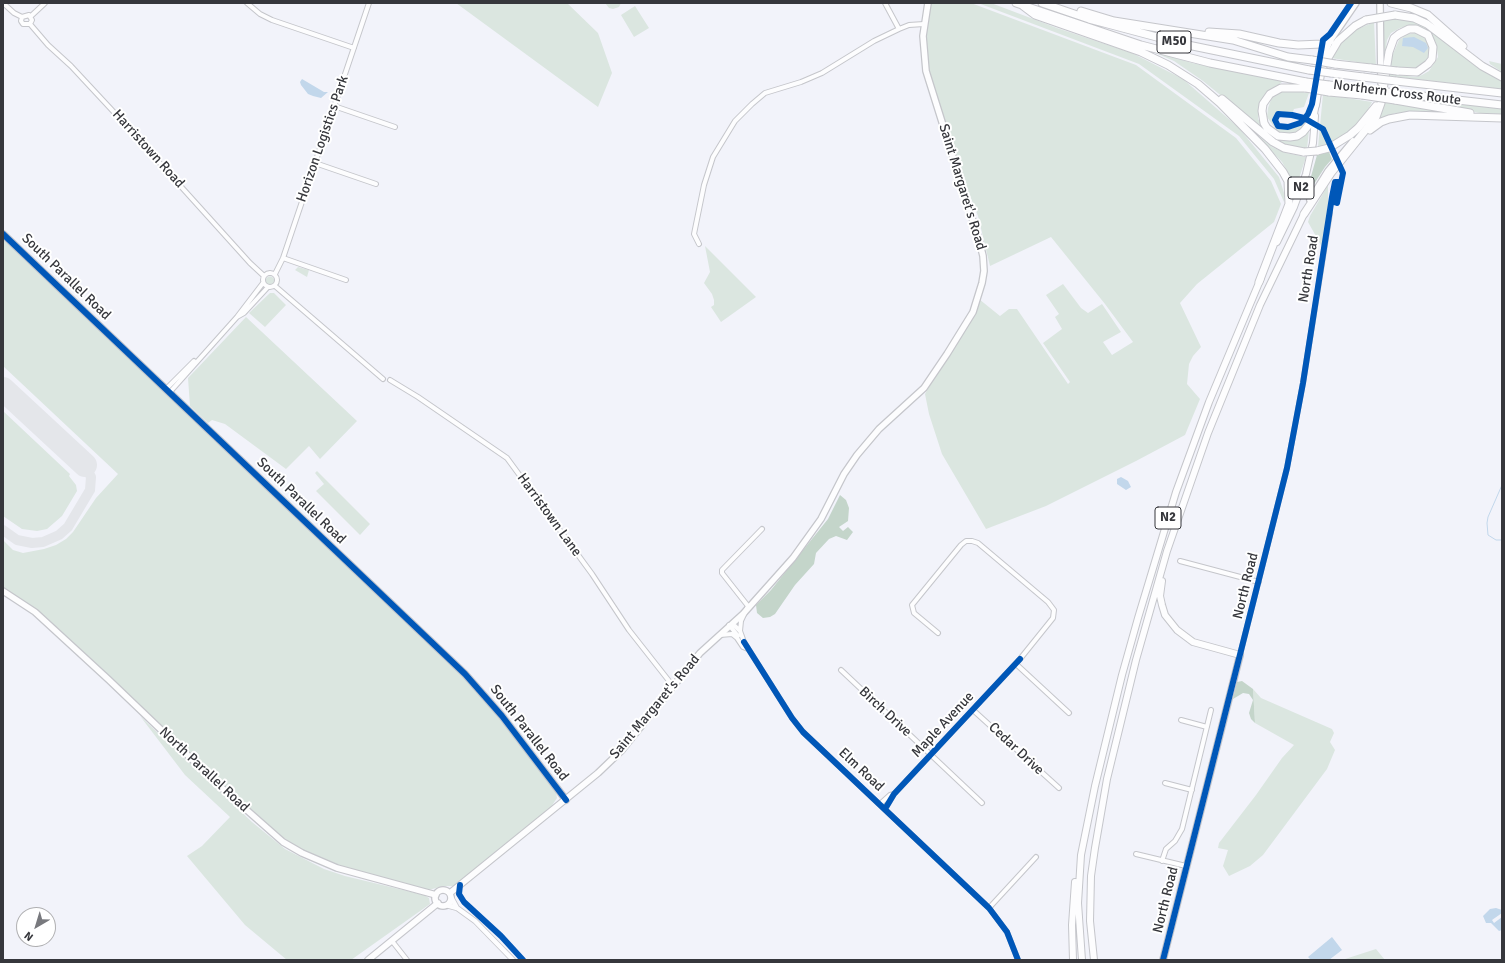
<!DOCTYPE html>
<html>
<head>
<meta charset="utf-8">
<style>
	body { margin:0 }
	#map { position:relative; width:1505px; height:963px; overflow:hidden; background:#f2f3fa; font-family:Signika,sans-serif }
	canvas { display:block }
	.frame { position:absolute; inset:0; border:4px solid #36373c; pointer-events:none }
	.north { position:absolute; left:16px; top:907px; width:40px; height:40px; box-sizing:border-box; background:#fff; border:1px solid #afafb1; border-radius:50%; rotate:218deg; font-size:11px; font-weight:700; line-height:16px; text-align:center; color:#36373c }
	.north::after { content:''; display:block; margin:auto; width:14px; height:18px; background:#78797e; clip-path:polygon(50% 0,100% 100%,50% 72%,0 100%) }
</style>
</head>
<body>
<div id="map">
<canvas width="1505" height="963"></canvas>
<div class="frame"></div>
<div class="north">N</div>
</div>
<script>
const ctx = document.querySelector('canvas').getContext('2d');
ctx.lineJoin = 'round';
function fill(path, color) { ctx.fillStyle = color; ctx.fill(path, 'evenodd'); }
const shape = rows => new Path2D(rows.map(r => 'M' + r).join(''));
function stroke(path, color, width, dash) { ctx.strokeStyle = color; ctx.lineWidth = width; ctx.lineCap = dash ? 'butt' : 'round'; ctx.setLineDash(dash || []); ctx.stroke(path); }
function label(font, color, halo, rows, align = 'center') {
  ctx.font = font + ' Signika,sans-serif'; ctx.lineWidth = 4; ctx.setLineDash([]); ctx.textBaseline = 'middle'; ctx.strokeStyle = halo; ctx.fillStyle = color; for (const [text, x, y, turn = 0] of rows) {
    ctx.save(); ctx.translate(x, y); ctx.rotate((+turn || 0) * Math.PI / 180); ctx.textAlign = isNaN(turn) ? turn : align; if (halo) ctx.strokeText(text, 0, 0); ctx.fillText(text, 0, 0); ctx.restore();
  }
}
const green = shape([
	[456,3,567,3,598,33,612,73,598,107],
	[605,3,621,3,619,7,613,9,609,8],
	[931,3,971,3,1136,65,1236,138,1271,181,1281,204,1274,222,1197,284,1180,303,1201,347,1193,356,1189,364,1187,384,1200,399,1185,435,1136,461,1046,506,986,529,942,454,929,414,925,394,979,299,1000,316,1009,309,1017,309,1068,384,1070,382,1043,343,1062,329,1055,317,1059,314,1046,295,1063,284,1081,308,1088,313,1102,304,1121,332,1103,342,1112,355,1133,342,1105,304,1051,237,990,266,978,216,949,142,930,78,926,58,926,34],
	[978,3,991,3,1057,28,1132,53,1183,79,1239,128,1279,177,1285,196,1284,202,1274,179,1239,136,1139,64],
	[635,6,649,28,634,37,621,15],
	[1394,18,1413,21,1425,26,1461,55,1502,80,1502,89,1389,76,1389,74,1416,77,1422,75,1429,71,1438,57,1436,43,1431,35,1427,30,1412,25,1400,28,1391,33,1387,40,1384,62,1384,19],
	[1374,22,1376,65,1331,58,1338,46,1353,31],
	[1416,33,1423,36,1430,45,1430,55,1426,63,1417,69,1392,68,1390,61,1399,40,1407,34],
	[1149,50,1192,63,1283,81,1262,99,1258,108,1258,119,1269,132,1280,139,1309,130,1307,149,1282,145,1203,81,1174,61],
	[1489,61,1502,64,1502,72,1490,64],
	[1282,91,1296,91,1309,93,1304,107,1294,109,1292,114,1281,111,1275,113,1272,120,1275,126,1282,129,1292,128,1304,120,1306,121,1303,127,1294,133,1286,135,1277,131,1267,117,1268,108,1272,97],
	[1323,94,1372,102,1363,119,1352,131,1326,146,1318,147],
	[1389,96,1502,108,1502,114,1480,113],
	[1385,102,1414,106,1444,113,1395,113,1377,123],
	[1245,124,1272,147,1286,153,1306,157,1293,197,1293,182,1282,162],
	[1328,185,1328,204,1322,247,1308,222,1310,216],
	[3,237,462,674,485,699,545,775,556,792,557,798,551,807,459,883,453,886,443,886,429,890,351,870,309,855,272,830,245,806,32,607,3,588,3,540,13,550,23,553,44,549,56,545,66,539,73,532,96,498,118,474,3,366],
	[705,246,756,297,721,322,711,307,714,305,714,300,712,294,704,283,710,272],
	[298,267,309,270,307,277,295,270],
	'265.5 281a4.5 4.5 0 1 1 9 0a4.5 4.5 0 1 1-9 0Z',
	[270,293,274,293,286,305,265,327,249,313],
	[246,317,357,421,320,459,309,446,286,469,225,424,212,420,208,423,190,406,188,378],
	[3,411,70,474,69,476,76,485,77,491,62,516,47,529,37,531,22,529,3,516],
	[317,471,370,524,360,535,316,491,324,484,315,473],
	[1253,689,1261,698,1332,729,1334,733,1330,742,1335,750,1327,769,1263,855,1250,866,1229,876,1223,866,1228,850,1218,848,1219,843,1256,795,1282,758,1294,745,1255,723],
	[140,716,252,822,285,849,324,869,345,876,424,895,429,898,430,904,351,960,287,960,245,925,187,856,202,846,230,817,185,775],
	[1376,949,1385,960,1342,960]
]);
const forest = shape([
	[1329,152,1332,159,1325,167,1305,198,1317,155],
	[840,495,846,500,849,508,848,521,839,527,843,531,848,527,853,532,847,540,836,536,829,539,816,553,814,564,795,585,775,614,770,617,763,618,757,613,756,605,771,590,828,519],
	[1242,681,1253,689,1255,723,1251,719,1249,713,1253,700,1249,694,1243,693,1233,699,1237,682]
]);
const water = shape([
	[1414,37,1426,43,1428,48,1424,53,1413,47,1402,46,1403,38],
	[302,79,324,92,328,92,321,98,313,96,308,94,301,85,300,82],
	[1121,477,1128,481,1131,487,1126,490,1117,484,1117,479],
	[1496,908,1502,910,1502,913,1492,920,1494,923,1502,917,1502,930,1499,931,1491,923,1486,923,1483,916,1490,909],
	[1332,937,1342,950,1329,960,1311,960,1308,957]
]);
const stream = shape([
	[1502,485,1488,517,1487,523,1488,535,1496,540,1502,540]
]);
const taxiway = shape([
	[3,530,17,540,32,543,43,542,59,535,68,527,90,490,91,477,85,465]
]);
const runway = shape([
	[3,389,85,465]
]);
const minor = shape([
	[3,3,14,13,22,17],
	[247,3,260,14,272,20,354,48],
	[885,3,899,29],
	[22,17,29,15,32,20,30,24],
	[22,17,21,21,23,24,30,24],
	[30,17,45,3],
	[30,24,48,45,71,66,111,109,250,263,264,276],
	[334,106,395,127],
	[315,163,376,184],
	[699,244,694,234,704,185,713,157,735,121,752,104,765,93,801,82,822,73,874,41,899,29,909,25,924,24],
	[283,258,346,280],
	'263 280a7 7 0 1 1 14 0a7 7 0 1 1-14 0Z',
	[275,274,283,258,369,3],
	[275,286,383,379],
	[237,317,244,313,268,287],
	[390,380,418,397,507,458,592,574,629,630,673,686],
	[166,389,194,361],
	[170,392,237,317,263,283],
	[762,529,722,570,722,573,748,606,741,621,740,631,744,642,792,718,803,732,989,908,1007,932,1018,960],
	[1180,561,1259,582],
	[729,625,738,636],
	[729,625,735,626,740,631],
	[720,635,732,634,737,638,743,647,748,649],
	[1240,655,1287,468,1303,383,1330,213],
	[1016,664,1069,713],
	[841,670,982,803],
	[973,710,1059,788],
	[1181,720,1207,727],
	[1165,783,1192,790],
	[880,804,890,795,894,794],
	[885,809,894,794,1020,659,1053,618,1054,610,1048,602,978,543,972,541,966,541,961,545,912,605,914,613,938,633],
	[1136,854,1186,866],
	[1162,861,1166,849,1175,841,1182,829,1211,710],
	[989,908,1036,857],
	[392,941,407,960]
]);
const tertiary = shape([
	[451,897,457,908],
	[446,905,457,908,475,921,513,960]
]);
const secondary = shape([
	[1380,3,1381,83],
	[1323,65,1325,53,1330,41,1356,3],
	[1310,200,1328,171,1353,141],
	[3,234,465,674,502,716,566,800],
	[3,591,35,612,109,680,224,790,283,842,302,853,337,868,436,895],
	'435 898a8 8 0 1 1 16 0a8 8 0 1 1-16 0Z',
	[450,893,598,773,622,750,700,653,743,614,793,558,821,519,844,474,857,455,879,429,924,388,947,354,973,312,982,283,984,271,983,256,979,240,926,71,923,36,928,3],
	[368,960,438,903],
	[1163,960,1240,655]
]);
const trunk = shape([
	[1316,105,1322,68],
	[1277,242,1294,207,1306,174,1313,143,1315,116],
	[1162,581,1160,596,1162,605,1165,615,1177,630,1193,642,1240,655],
	[1073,960,1072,925,1075,882],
	[1082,960,1078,903,1081,855,1095,786,1122,675,1138,618,1176,492,1209,402,1261,278],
	[1094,960,1090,921,1091,876,1095,848,1107,779,1136,660,1167,551,1208,433,1260,305,1304,214]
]);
const motorway = shape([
	[1016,3,1141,45,1210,63,1306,82],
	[1042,3,1089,19,1183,44,1309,70],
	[1391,3,1411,8,1428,15,1463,46],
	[1023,6,1035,15,1141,52,1168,65,1198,84,1220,103,1265,149,1283,172,1288,181,1289,204,1259,282],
	[1081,11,1114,21,1233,40,1288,57,1312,60],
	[1395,15,1414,18,1427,24,1482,66,1502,77],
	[1209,32,1239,34,1279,43,1298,45,1322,44,1330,41],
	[1335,64,1371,68],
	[1322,68,1338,41,1355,26,1366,20],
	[1331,73,1363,77],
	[1396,81,1502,93],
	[1329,85,1363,89],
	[1306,88,1281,88,1270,94,1263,104,1262,111,1264,123,1267,128,1278,136,1290,137,1297,136,1303,132,1312,121,1316,101],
	[1329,92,1362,95],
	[1395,93,1502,105],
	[1222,99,1273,142,1284,148,1304,152],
	[1395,100,1470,113],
	[1370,130,1381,122,1389,119,1410,115,1502,118],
	[1317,151,1329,148,1350,135,1358,128,1376,106],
	[1304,214,1331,173,1376,117,1381,103,1389,52,1394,38,1399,34,1409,29,1416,29,1428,35,1433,47,1432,59,1428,64,1417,72,1397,71]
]);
const motorwayBridge = shape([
	[1366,20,1395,15],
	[1312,60,1335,64],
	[1371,68,1397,71],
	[1309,70,1331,73],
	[1363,77,1396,81],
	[1306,82,1329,85],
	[1306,88,1329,92],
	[1363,89,1395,93],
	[1362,95,1395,100],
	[1304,152,1317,151]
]);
const cycleway = shape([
	[3,234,465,674,502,716,566,800],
	[744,642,792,718,803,732,989,908,1007,932,1018,960],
	[885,809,894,794,1020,659],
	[460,885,459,894,464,902,501,936,523,960],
	[1163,960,1287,468,1303,383,1332,197,1335,182,1338,182,1334,202,1337,203,1343,173,1323,129,1304,118,1292,115,1278,114,1275,120,1278,126,1288,127,1300,123,1304,119,1308,114,1312,104,1323,40,1330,34,1351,3]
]);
const shields = [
	[1174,42,34],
	[1301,188,26],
	[1168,518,26]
];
const shieldNames = [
	["M50",1174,42],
	["N2",1301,188],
	["N2",1168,518]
];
const streetNames = [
	["Northern Cross Route",1397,93,7],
	["Horizon Logistics Park",323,139,-71],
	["Harristown Road",148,149,48],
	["Saint Margaret's Road",962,187,73],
	["North Road",1309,269,-81],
	["South Parallel Road",66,277,44],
	["South Parallel Road",301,501,44],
	["Harristown Lane",549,515,54],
	["North Road",1246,586,-76],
	["Saint Margaret's Road",655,707,-50],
	["Birch Drive",885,712,43],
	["Maple Avenue",943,725,-47],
	["South Parallel Road",529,733,52],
	["Cedar Drive",1016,749,43],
	["North Parallel Road",204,770,43],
	["Elm Road",861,770,43],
	["North Road",1166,900,-76]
];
fill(green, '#dbe6e0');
fill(forest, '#c4d5ca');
fill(water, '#c2d7eb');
stroke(stream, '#c2d7eb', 1);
stroke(taxiway, '#e4e6ea', 10);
stroke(runway, '#e4e6ea', 24);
stroke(minor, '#c5c6cb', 6);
stroke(tertiary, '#c5c6cb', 6);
stroke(secondary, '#c5c6cb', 8);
stroke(trunk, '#c5c6cb', 8);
stroke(motorway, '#c5c6cb', 9);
stroke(minor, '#fdfdfe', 4);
stroke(tertiary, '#fdfdfe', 4.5);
stroke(secondary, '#fdfdfe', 5.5);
stroke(trunk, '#fdfdfe', 6);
stroke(motorway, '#fdfdfe', 7);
stroke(motorwayBridge, '#c5c6cb', 9, []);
stroke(motorwayBridge, '#fdfdfe', 7);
stroke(cycleway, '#0057b8', 6);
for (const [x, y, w] of shields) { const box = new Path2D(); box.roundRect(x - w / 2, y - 11, w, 22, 3); ctx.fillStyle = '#fff'; ctx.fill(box); stroke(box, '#36373c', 1); }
label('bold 13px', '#36373c', null, shieldNames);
label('14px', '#36373c', '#fff', streetNames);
</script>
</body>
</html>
